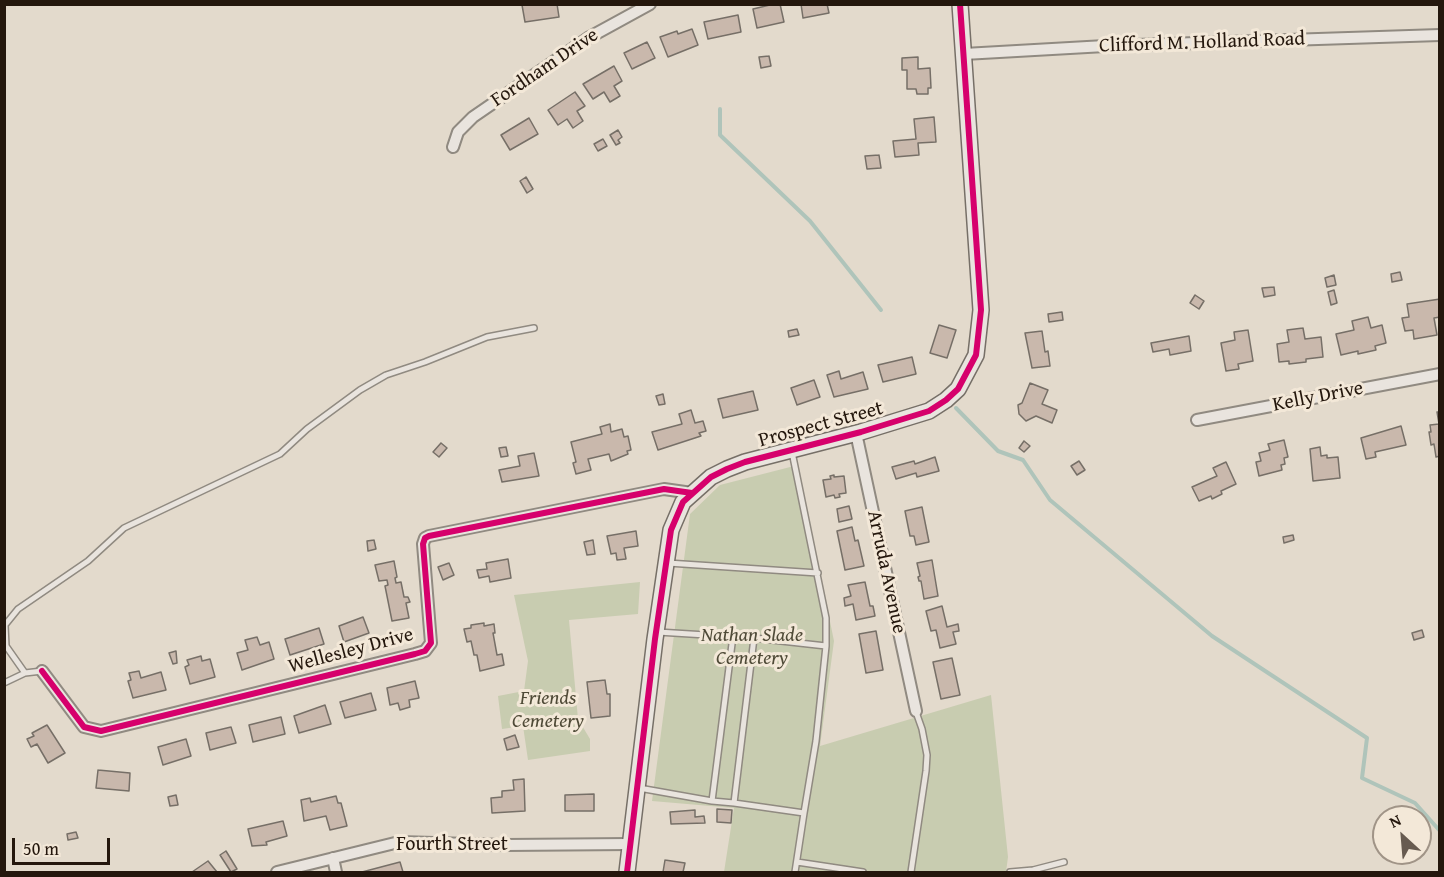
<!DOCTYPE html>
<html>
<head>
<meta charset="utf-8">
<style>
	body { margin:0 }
	#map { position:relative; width:1444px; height:877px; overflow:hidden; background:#e3dacc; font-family:"Gentium Book Plus",serif }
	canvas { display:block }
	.frame { position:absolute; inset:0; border:6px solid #24170d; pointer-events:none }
	.north { position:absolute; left:1372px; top:805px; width:60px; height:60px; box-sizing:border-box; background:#f3e8d8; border:2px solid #a09487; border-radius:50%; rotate:334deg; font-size:16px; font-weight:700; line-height:24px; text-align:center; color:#24170d }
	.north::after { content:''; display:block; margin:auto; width:21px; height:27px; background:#675b50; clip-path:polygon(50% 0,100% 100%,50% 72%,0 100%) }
	.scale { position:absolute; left:12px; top:838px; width:98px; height:27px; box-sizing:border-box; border:3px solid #24170d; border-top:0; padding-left:8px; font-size:18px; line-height:21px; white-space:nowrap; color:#24170d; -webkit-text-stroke:4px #f3e8d8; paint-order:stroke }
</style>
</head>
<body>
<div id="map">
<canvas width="1444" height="877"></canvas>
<div class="frame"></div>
<div class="north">N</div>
<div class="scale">50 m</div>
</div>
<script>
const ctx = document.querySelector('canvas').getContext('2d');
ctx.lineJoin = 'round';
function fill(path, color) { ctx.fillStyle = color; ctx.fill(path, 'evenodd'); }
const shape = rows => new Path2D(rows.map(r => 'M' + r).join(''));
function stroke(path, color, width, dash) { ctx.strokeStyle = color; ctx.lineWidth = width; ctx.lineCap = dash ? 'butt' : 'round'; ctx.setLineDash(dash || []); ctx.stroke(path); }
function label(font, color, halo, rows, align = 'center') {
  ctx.font = font + ' "Gentium Book Plus",serif'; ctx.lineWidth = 6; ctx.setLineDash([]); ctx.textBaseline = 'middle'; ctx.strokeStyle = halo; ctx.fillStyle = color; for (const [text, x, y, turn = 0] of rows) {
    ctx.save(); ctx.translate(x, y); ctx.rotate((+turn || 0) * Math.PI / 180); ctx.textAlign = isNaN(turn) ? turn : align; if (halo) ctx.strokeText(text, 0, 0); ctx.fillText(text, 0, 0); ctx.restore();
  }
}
const green = shape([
	[798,465,834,641,820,746,991,695,1008,857,1006,872,724,872,734,808,652,801,690,514,720,485],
	[640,582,638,614,569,620,578,719,590,739,590,751,528,760,523,726,502,729,498,696,524,691,528,661,514,595]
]);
const stream = shape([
	[720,109,720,135,810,221,881,310],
	[956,408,998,451,1023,460,1050,500,1212,636,1367,738,1362,778,1415,803,1440,831]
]);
const building = shape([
	[557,4,559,17,525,22,522,5,557,4],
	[774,4,780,4,784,22,757,28,753,9,774,4],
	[801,4,827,4,829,13,803,18,801,4],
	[738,15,741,32,708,39,704,22,738,15],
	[692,29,698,45,668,57,660,37,677,31,678,34,692,29],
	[647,42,655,58,632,69,624,53,647,42],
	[769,56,771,66,761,68,759,57,769,56],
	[918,57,918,69,930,68,931,88,928,88,928,94,917,94,916,89,907,89,907,70,902,70,902,58,918,57],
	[614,66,622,81,614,86,620,96,610,102,604,92,593,99,583,84,614,66],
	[575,92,585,106,577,111,583,121,573,128,567,119,558,125,548,110,575,92],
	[934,117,936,142,918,143,919,155,895,157,893,141,916,139,914,119,934,117],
	[529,118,538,134,510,150,501,135,529,118],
	[618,130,622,137,618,140,620,143,616,145,610,135,618,130],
	[603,139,607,146,598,151,594,144,603,139],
	[879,155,881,168,867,169,865,156,879,155],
	[526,177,533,189,527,193,520,181,526,177],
	[1400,272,1402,280,1392,282,1391,274,1400,272],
	[1334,275,1336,285,1327,287,1325,278,1334,275],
	[1274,287,1275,295,1264,297,1262,288,1274,287],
	[1334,290,1337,303,1331,305,1328,292,1334,290],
	[1195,295,1204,301,1199,309,1190,303,1195,295],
	[1440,299,1440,317,1434,318,1437,335,1414,339,1413,330,1405,331,1402,318,1409,317,1407,304,1440,299],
	[1062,312,1063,320,1049,322,1048,314,1062,312],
	[1368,317,1371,328,1382,325,1386,343,1375,346,1376,350,1358,354,1358,351,1341,355,1336,334,1354,330,1352,321,1368,317],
	[939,325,956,330,947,358,930,353,939,325],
	[1303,328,1305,339,1321,337,1323,357,1306,359,1306,362,1289,364,1289,361,1279,362,1277,344,1289,342,1287,330,1303,328],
	[797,329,799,335,789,337,788,331,797,329],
	[1248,330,1253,361,1238,364,1239,369,1226,371,1221,343,1235,340,1234,332,1248,330],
	[1042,331,1045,352,1048,351,1050,366,1032,368,1025,333,1042,331],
	[1189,336,1191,351,1170,355,1169,349,1153,352,1151,343,1189,336],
	[912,357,916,374,883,382,878,365,912,357],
	[839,371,841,379,863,372,868,389,834,397,827,375,839,371],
	[814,380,820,397,797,405,791,388,814,380],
	[1030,383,1048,390,1042,404,1057,410,1052,423,1036,416,1026,421,1019,414,1018,405,1022,403,1030,383],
	[753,391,758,410,723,418,718,399,753,391],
	[663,394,665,404,659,405,656,396,663,394],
	[691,410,695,423,703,421,706,431,699,433,701,436,658,450,652,432,682,424,679,414,691,410],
	[1437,412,1440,412,1440,456,1436,457,1434,444,1431,445,1429,432,1431,432,1430,425,1439,424,1437,412],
	[610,424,611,432,622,429,624,437,628,436,631,450,627,451,628,454,611,461,609,454,588,459,591,470,576,474,573,463,576,462,571,442,602,434,600,427,610,424],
	[1401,426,1406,445,1375,452,1376,457,1366,459,1361,438,1401,426],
	[1284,440,1288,457,1284,458,1285,464,1281,465,1282,470,1259,476,1256,462,1261,461,1259,453,1270,450,1268,444,1284,440],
	[1024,441,1030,446,1024,452,1019,448,1024,441],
	[441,443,447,448,439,457,433,452,441,443],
	[506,447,508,456,501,457,499,448,506,447],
	[1320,447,1321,456,1327,455,1327,458,1338,457,1340,478,1313,481,1310,449,1320,447],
	[534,453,539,476,502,482,499,470,520,466,518,456,534,453],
	[935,457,939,471,917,477,916,473,896,479,892,467,914,461,915,464,935,457],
	[1079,461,1085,470,1077,475,1071,466,1079,461],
	[1226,462,1236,484,1221,491,1222,494,1212,499,1211,496,1199,501,1192,487,1217,476,1213,468,1226,462],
	[834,475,834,477,844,476,846,493,839,494,840,497,835,498,834,495,826,497,823,480,831,479,830,476,834,475],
	[849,506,852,519,839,522,837,509,849,506],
	[922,507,929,542,916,545,914,536,910,536,905,511,922,507],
	[852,527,855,541,858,540,864,566,845,570,837,531,852,527],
	[636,531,638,546,624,548,626,559,617,560,616,553,611,554,607,536,636,531],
	[1293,535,1294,540,1284,543,1283,537,1293,535],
	[374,540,376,549,368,551,367,541,374,540],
	[593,540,595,554,587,555,584,542,593,540],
	[508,559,511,578,490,582,489,576,479,578,477,570,487,569,486,563,508,559],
	[932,560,938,596,924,599,921,581,919,581,918,577,920,576,917,563,932,560],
	[394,561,397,577,395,578,396,583,401,582,404,597,408,597,410,602,406,603,409,618,392,621,385,586,388,585,387,580,379,581,375,565,394,561],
	[449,563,454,575,443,580,438,567,449,563],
	[865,582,870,606,873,606,875,616,856,620,853,604,845,606,844,598,851,596,848,585,865,582],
	[942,606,947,627,958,624,959,631,953,632,956,644,940,648,936,630,931,631,926,611,942,606],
	[363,617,369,633,344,642,339,626,363,617],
	[484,623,484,626,494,624,495,633,493,633,497,655,502,654,504,665,480,671,477,655,474,655,471,641,467,642,464,629,471,628,471,625,484,623],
	[319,628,324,644,290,655,285,639,319,628],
	[1422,630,1424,637,1414,640,1412,633,1422,630],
	[876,631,883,670,866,673,859,634,876,631],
	[257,637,260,645,269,642,274,659,242,670,237,653,248,650,245,640,257,637],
	[176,651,177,663,173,664,169,653,176,651],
	[201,656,202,661,210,659,215,677,190,684,185,667,189,665,187,660,201,656],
	[952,658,960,695,941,699,933,662,952,658],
	[139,671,141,678,161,672,166,690,133,698,128,681,131,680,129,673,139,671],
	[605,680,607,694,610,694,610,716,591,718,587,682,605,680],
	[415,681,419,698,409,700,410,707,400,710,398,703,390,705,387,688,415,681],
	[371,693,376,710,345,718,340,702,371,693],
	[325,705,331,724,299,733,294,716,325,705],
	[281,717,285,734,253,742,249,725,281,717],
	[47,725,65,753,48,763,37,744,31,747,27,739,34,736,32,733,47,725],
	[231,727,236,743,210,750,206,733,231,727],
	[515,735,519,747,507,750,504,739,515,735],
	[186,739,191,756,163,765,158,747,186,739],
	[98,770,130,773,129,791,96,788,98,770],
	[524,779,525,811,492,813,491,798,502,797,502,791,514,790,513,780,524,779],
	[594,794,594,811,565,811,565,795,594,794],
	[176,795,178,805,170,806,168,797,176,795],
	[336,796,338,803,341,803,347,826,330,830,326,816,304,821,301,800,310,798,311,802,336,796],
	[717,809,732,810,731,823,717,822,717,809],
	[695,810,695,817,704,816,705,823,671,824,670,812,695,810],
	[283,821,287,836,266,842,267,845,252,846,248,829,283,821],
	[76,832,78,838,68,840,67,834,76,832],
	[226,851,237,869,231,872,220,855,226,851],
	[665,860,685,863,683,872,663,872,665,860],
	[208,861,217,872,192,872,208,861],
	[400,862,403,872,362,872,400,862]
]);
const lane = shape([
	[792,452,826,618,826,646,816,741,804,813,734,803,754,638,826,646],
	[668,563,818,573],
	[658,632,754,638],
	[25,673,6,646,5,625,18,609,88,561,124,528,280,454,307,429,360,390,386,375,425,362,487,337,534,328],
	[4,683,25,673,42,671],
	[639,788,712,801,733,636],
	[712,801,734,803],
	[797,862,863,872],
	[795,872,804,813],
	[911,872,926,771,927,755,922,729,916,712],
	[1010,872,1033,870,1064,862]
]);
const street = shape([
	[964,54,1105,46,1440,35],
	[453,147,458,132,473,117,588,38,650,4],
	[1197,420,1440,374],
	[856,433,916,711],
	[42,671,84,727,101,731,415,654,425,651,431,643,423,544,425,538,429,536,664,489,692,493],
	[333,858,336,872],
	[277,872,399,842,506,845,630,844]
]);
const secondary = shape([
	[627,872,655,639,671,530,683,502,711,477,727,469,745,462,861,432,929,411,946,400,958,389,976,355,981,310,960,4]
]);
const cycleway = shape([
	[42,671,84,727,101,731,415,654,425,651,431,643,423,544,425,538,429,536,664,489,692,493],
	[627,872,655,639,671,530,683,502,711,477,727,469,745,462,861,432,929,411,946,400,958,389,976,355,981,310,960,4]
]);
const streetNames = [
	["Clifford M. Holland Road",1202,43,-2],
	["Fordham Drive",545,68,-34],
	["Kelly Drive",1318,397,-11],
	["Prospect Street",821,425,-15],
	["Arruda Avenue",886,572,78],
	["Wellesley Drive",351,651,-15],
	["Fourth Street",452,845]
];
const parkNames = [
	["Nathan Slade",752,636],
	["Cemetery",752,659],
	["Friends",548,699],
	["Cemetery",548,722]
];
fill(green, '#c8ccb0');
stroke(stream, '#afc4ba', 4);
fill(building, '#c9b8ac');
stroke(building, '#766f67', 1.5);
stroke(lane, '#908a81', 8);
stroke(street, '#908a81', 14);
stroke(secondary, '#766f67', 18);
stroke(lane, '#e9e4de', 5);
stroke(street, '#e9e4de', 10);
stroke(secondary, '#e9e4de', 15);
stroke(cycleway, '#d6006c', 6);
label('20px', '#24170d', '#f3e8d8', streetNames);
label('italic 20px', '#4f4a37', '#f3e8d8', parkNames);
</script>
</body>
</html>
